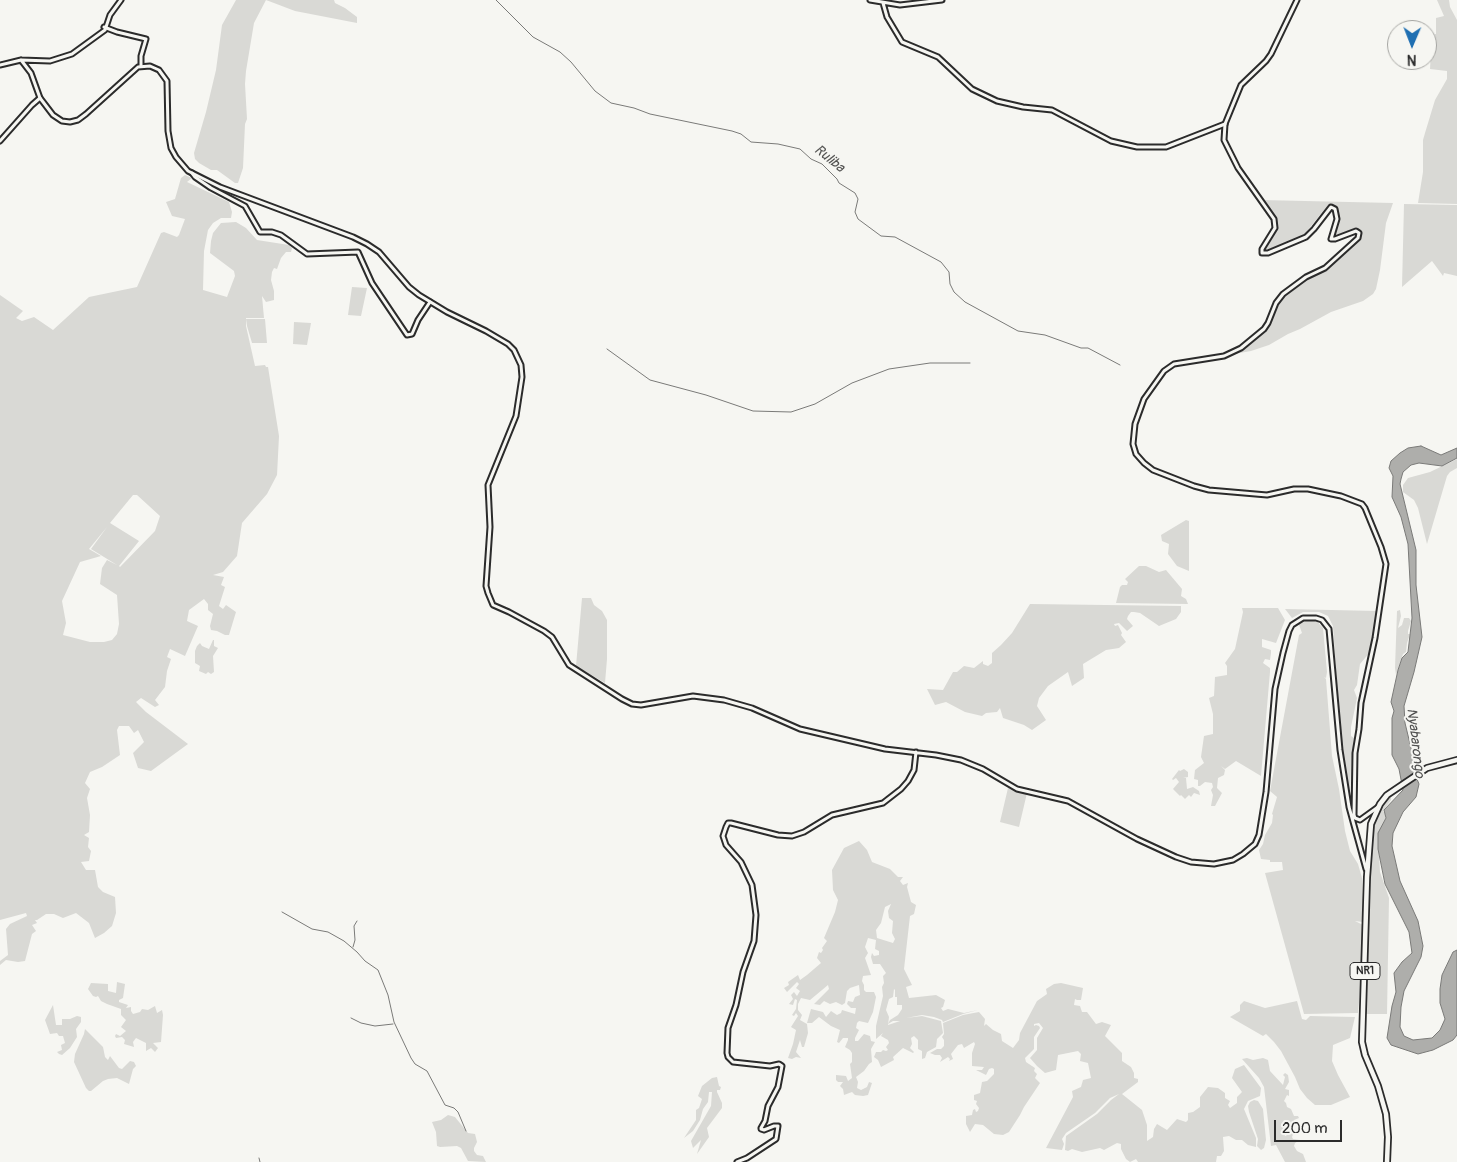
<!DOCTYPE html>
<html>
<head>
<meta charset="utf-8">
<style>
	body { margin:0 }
	#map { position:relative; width:1457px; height:1162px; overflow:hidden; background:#f6f6f2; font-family:Pangolin,sans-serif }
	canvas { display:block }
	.north { position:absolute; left:1387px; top:20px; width:50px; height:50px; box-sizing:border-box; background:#f6f6f2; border:1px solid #a5a5a2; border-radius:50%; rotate:181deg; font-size:14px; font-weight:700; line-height:20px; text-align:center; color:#2b2b2b }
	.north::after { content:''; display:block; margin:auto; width:18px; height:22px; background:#1f6fb2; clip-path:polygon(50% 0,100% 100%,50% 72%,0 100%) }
	.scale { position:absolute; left:1274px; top:1120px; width:68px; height:22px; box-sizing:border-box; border:2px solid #2b2b2b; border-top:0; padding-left:6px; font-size:15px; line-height:18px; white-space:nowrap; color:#2b2b2b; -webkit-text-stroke:4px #f6f6f2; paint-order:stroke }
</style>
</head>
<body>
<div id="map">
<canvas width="1457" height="1162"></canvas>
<div class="north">N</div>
<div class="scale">200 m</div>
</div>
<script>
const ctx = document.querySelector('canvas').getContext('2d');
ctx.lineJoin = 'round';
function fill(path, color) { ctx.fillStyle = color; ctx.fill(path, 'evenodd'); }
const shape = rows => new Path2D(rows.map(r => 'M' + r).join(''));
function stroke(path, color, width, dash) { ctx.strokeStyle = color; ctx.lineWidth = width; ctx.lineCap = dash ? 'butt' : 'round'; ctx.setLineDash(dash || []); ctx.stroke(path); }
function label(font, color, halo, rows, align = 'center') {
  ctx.font = font + ' Pangolin,sans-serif'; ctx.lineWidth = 4; ctx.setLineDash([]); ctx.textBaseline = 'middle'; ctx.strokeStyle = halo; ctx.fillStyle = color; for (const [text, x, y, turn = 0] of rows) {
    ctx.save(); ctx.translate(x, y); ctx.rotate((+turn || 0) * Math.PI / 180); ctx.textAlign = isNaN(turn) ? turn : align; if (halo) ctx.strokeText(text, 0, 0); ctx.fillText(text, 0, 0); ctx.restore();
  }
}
const green = shape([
	[236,0,334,0,335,3,345,8,357,17,357,23,295,11,266,0,254,23,246,71,245,84,247,119,245,124,243,168,238,183,235,183,217,170,211,170,199,163,195,159,194,153,206,112,216,70,222,25],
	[1437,0,1449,0,1450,7,1457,20,1457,204,1418,203,1423,172,1423,140,1425,133,1435,100,1447,79,1447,71,1430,69,1432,35,1436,34,1436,18,1444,16],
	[185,175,192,178,187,182,229,202,232,212,231,218,221,218,213,223,208,230,204,251,203,290,227,297,235,276,234,271,210,253,211,241,213,233,221,223,236,222,246,228,257,240,289,245,292,248,291,252,286,252,281,258,277,269,274,268,272,272,271,280,274,291,274,300,266,302,262,296,264,318,246,318,246,326,255,366,265,365,266,367,268,367,279,436,277,475,267,494,242,523,237,556,223,572,213,575,224,577,221,585,225,587,219,606,223,609,226,605,236,612,229,635,225,635,217,631,211,630,210,626,213,614,208,610,208,604,204,599,189,610,187,621,198,626,185,656,170,649,167,657,171,659,167,671,165,687,155,700,159,705,155,707,141,698,136,702,146,712,188,744,151,771,138,768,133,753,144,742,138,730,134,733,129,726,119,726,117,730,120,755,102,767,90,772,85,783,90,789,87,798,90,815,89,832,84,835,89,838,88,847,91,851,89,861,81,862,86,870,95,870,98,887,103,892,115,897,116,913,112,926,104,933,95,938,89,923,76,913,63,918,54,914,46,914,37,920,35,920,37,923,32,925,36,931,32,934,25,961,18,962,6,960,0,965,0,961,8,955,6,929,10,924,27,916,26,913,0,920,0,295,23,311,16,318,22,321,34,317,53,330,89,297,137,287,161,233,164,232,177,237,179,235,185,219,172,216,166,202,175,199,181,178],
	[133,495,137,495,160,516,155,531,120,567,119,566,139,541,110,523],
	[107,527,91,549,117,565,107,560,102,568,100,584,117,595,119,624,117,634,112,640,104,642,90,642,63,635,66,623,62,601,80,562,101,556,89,549],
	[1261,200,1393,203,1386,223,1380,270,1376,289,1373,294,1363,301,1331,312,1300,329,1288,334,1269,345,1251,351,1234,354,1263,332,1283,295,1310,275,1323,270,1360,237,1360,232,1356,229,1333,236,1337,227,1338,216,1335,206,1328,205,1303,236,1262,252,1277,224,1276,220],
	[1404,204,1457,205,1457,276,1444,273,1443,276,1432,261,1402,287],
	[352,287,367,288,361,316,348,315],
	[246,319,265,319,267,343,252,343,247,326],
	[294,322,311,323,307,345,293,344],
	[1457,459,1457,468,1450,472,1447,476,1427,544,1418,508,1414,500,1403,492,1403,485,1408,478,1430,472],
	[1186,520,1189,521,1189,571,1177,566,1168,554,1169,544,1162,541,1161,535],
	[1139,566,1146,566,1159,572,1166,570,1182,589,1181,596,1186,599,1188,604,1116,603,1120,587,1122,585,1127,585,1128,582,1125,579],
	[582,598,591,598,594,605,602,611,607,620,607,659,605,683,576,666],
	[1030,604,1181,606,1181,612,1176,619,1159,626,1140,613,1134,612,1131,612,1128,616,1127,619,1133,626,1127,631,1119,623,1114,624,1115,626,1118,625,1122,633,1121,635,1126,642,1119,648,1106,650,1083,664,1084,678,1072,686,1068,672,1048,686,1039,698,1037,706,1046,720,1032,730,1024,725,1003,718,1000,708,997,712,986,713,982,716,965,712,946,702,935,705,927,689,943,690,953,672,957,672,964,666,974,668,983,661,983,664,988,666,992,663,992,653,1001,645,1012,633],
	[1242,608,1278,608,1285,620,1276,643,1262,639,1262,647,1271,650,1271,653,1270,660,1265,659,1263,663,1270,668,1270,672,1261,776,1236,761,1225,769,1221,766,1225,770,1224,775,1218,778,1217,788,1222,793,1215,806,1211,806,1213,795,1211,790,1213,787,1212,783,1205,782,1200,786,1198,786,1198,780,1194,779,1195,770,1204,763,1201,757,1204,736,1213,734,1213,714,1209,698,1214,696,1215,677,1227,675,1227,666,1225,663,1235,649,1243,612],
	[1285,609,1377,611,1371,651,1360,664,1357,685,1354,690,1357,698,1351,727,1351,736,1354,738,1351,765,1350,795,1340,733,1333,626,1328,616,1319,612,1303,612,1292,618],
	[1400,610,1401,616,1398,628,1402,625,1404,618,1409,618,1411,621,1408,631,1408,634,1410,634,1407,643,1406,652,1403,654,1396,675,1395,668,1397,611],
	[1304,620,1316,620,1323,628,1327,672,1326,678,1324,677,1326,679,1332,756,1339,789,1345,831,1350,851,1358,864,1362,878,1363,922,1355,921,1363,925,1364,949,1358,1013,1304,1014,1265,873,1283,870,1282,862,1270,862,1270,860,1261,859,1259,850,1263,844,1265,835,1272,823,1273,815,1272,814,1277,797,1270,791,1299,635,1302,633,1298,622],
	[213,640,214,640,214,646,218,648,213,656,214,672,211,674,208,672,206,674,199,671,200,666,195,663,195,651,197,646,200,643,202,646,209,649],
	[1184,769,1188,772,1188,777,1183,778,1186,778,1187,789,1193,787,1199,791,1200,795,1194,793,1191,797,1189,795,1185,799,1181,795,1180,796,1173,789,1179,782,1176,778,1173,780,1172,779,1179,770,1180,771],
	[1008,788,1027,793,1019,827,1000,822],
	[1391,795,1391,800,1383,811,1385,814,1385,820,1378,836,1380,872,1389,898,1387,1014,1364,1014,1373,825,1380,807],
	[859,841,867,850,872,862,890,869,898,877,903,877,900,881,903,885,908,883,907,887,911,902,916,905,914,914,910,916,904,969,912,985,906,987,909,998,936,995,945,1000,943,1007,941,1008,943,1011,948,1009,964,1013,978,1010,963,1014,943,1022,942,1020,934,1017,922,1015,906,1018,922,1016,941,1021,943,1033,937,1039,936,1047,927,1052,925,1058,922,1059,922,1051,918,1049,918,1040,914,1036,911,1038,912,1044,910,1048,914,1052,913,1053,903,1048,893,1057,894,1060,881,1067,878,1060,874,1057,876,1052,881,1052,883,1050,886,1051,888,1050,886,1047,889,1043,888,1040,881,1036,883,1033,876,1039,876,1026,883,996,882,987,884,983,883,976,886,973,880,964,873,964,871,957,872,953,874,956,879,955,879,951,875,949,876,940,868,938,865,947,868,953,865,958,871,975,863,976,862,981,864,985,864,990,866,992,874,992,876,997,873,1012,868,1023,859,1021,857,1023,856,1028,859,1030,855,1038,855,1041,858,1041,864,1034,870,1036,871,1041,875,1042,871,1049,872,1062,869,1064,864,1071,856,1077,858,1082,857,1088,861,1090,867,1087,869,1082,872,1083,868,1095,863,1096,855,1095,852,1092,844,1095,843,1089,840,1086,843,1082,838,1082,836,1080,836,1075,846,1076,848,1081,852,1078,850,1064,852,1062,852,1053,850,1050,845,1047,848,1040,848,1038,843,1038,839,1043,837,1042,840,1030,831,1026,819,1017,812,1023,807,1023,811,1009,823,1012,826,1017,831,1011,837,1015,841,1013,842,1010,855,1014,856,1008,851,1008,847,1004,848,1001,853,1002,855,997,860,995,859,985,850,988,847,991,845,1003,842,1005,836,1002,830,1004,824,1001,820,1005,814,1004,829,989,828,985,810,1000,801,998,798,1004,798,1010,802,1015,800,1020,807,1024,808,1033,804,1047,802,1047,800,1040,796,1052,801,1058,796,1057,792,1059,788,1058,793,1044,796,1030,791,1027,798,1016,796,1013,794,1016,792,1015,796,1009,797,1000,795,999,793,1005,789,1004,793,999,791,995,794,992,797,996,800,991,796,988,799,984,797,982,787,992,784,988,789,985,788,982,798,975,800,980,807,975,821,963,817,958,819,952,821,953,823,950,822,948,827,941,824,938,835,912,838,900,833,890,832,870,844,848],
	[891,904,888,911,889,918,893,921,892,933,895,939,893,943,877,938,876,930,881,923,885,907],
	[894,989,895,990,895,997,897,997,897,1005,902,1005,902,1009,898,1015,890,1020,888,1024,893,1021,900,1021,888,1025,889,1017,886,1010,889,999,893,997],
	[117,982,125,984,123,998,119,1000,119,1002,128,1005,126,1008,131,1007,131,1011,133,1014,140,1012,142,1009,148,1010,155,1006,157,1013,162,1010,163,1015,161,1042,153,1043,158,1048,155,1052,151,1048,146,1051,146,1043,136,1038,133,1042,134,1047,124,1044,125,1040,122,1037,116,1038,115,1036,116,1034,120,1036,126,1031,121,1027,126,1020,121,1015,121,1009,107,1004,101,1001,98,996,96,997,93,996,88,989,91,983,108,984,108,991,116,993],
	[1061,983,1083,988,1081,1000,1077,1000,1075,999,1074,1005,1080,1006,1082,1012,1087,1012,1096,1024,1102,1022,1111,1025,1105,1036,1122,1053,1122,1061,1131,1067,1134,1073,1134,1078,1138,1079,1138,1082,1122,1094,1142,1110,1147,1125,1147,1141,1153,1137,1154,1129,1157,1124,1167,1130,1177,1119,1186,1122,1188,1120,1188,1113,1193,1112,1200,1107,1200,1097,1208,1087,1218,1088,1225,1093,1225,1098,1230,1101,1228,1105,1230,1108,1237,1103,1237,1097,1242,1092,1232,1078,1235,1069,1244,1065,1261,1088,1260,1096,1248,1101,1244,1109,1256,1138,1256,1147,1248,1145,1242,1140,1236,1140,1229,1136,1223,1137,1224,1151,1221,1156,1217,1156,1216,1162,1138,1162,1136,1159,1130,1162,1126,1159,1121,1149,1121,1144,1117,1143,1104,1150,1100,1148,1082,1152,1072,1149,1068,1151,1065,1150,1066,1136,1097,1114,1111,1100,1119,1094,1110,1098,1095,1113,1066,1133,1062,1139,1064,1144,1062,1150,1046,1148,1073,1097,1072,1091,1081,1087,1083,1080,1091,1078,1088,1063,1080,1061,1081,1054,1078,1051,1058,1055,1056,1070,1045,1073,1037,1066,1030,1058,1037,1050,1037,1038,1043,1028,1039,1023,1034,1024,1034,1026,1036,1025,1039,1026,1040,1028,1034,1037,1034,1049,1025,1058,1026,1062,1035,1068,1034,1071,1037,1074,1035,1078,1040,1083,1024,1107,1020,1115,1009,1132,1003,1135,994,1134,983,1125,975,1124,970,1132,966,1124,966,1116,972,1115,973,1110,975,1109,976,1112,978,1111,979,1108,976,1104,977,1101,974,1100,974,1095,980,1093,982,1082,987,1081,994,1074,994,1069,992,1068,989,1069,986,1075,976,1070,982,1070,984,1067,972,1066,972,1053,975,1044,974,1042,964,1048,962,1044,958,1045,951,1054,953,1059,949,1061,950,1059,948,1057,940,1062,942,1058,940,1055,935,1055,930,1053,937,1049,941,1049,944,1046,944,1040,942,1037,944,1034,943,1023,963,1015,979,1012,985,1019,984,1026,986,1024,993,1030,1001,1034,1002,1041,1013,1048,1019,1040,1020,1033,1037,1001,1047,994,1046,989,1054,984],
	[1244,1001,1265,1008,1297,1001,1302,1019,1306,1020,1310,1016,1355,1017,1350,1038,1333,1045,1332,1061,1338,1075,1350,1097,1331,1105,1315,1105,1307,1098,1300,1089,1295,1077,1281,1051,1274,1042,1266,1034,1263,1036,1230,1017,1240,1011,1240,1005],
	[53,1005,56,1025,62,1025,62,1019,70,1019,77,1016,81,1017,81,1022,76,1029,77,1037,70,1048,62,1055,59,1054,57,1052,62,1050,61,1045,65,1043,63,1036,59,1036,57,1033,50,1034,45,1020],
	[85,1029,103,1047,105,1057,108,1060,110,1056,119,1068,122,1069,130,1061,134,1062,136,1066,133,1069,129,1084,117,1078,108,1079,103,1081,91,1091,89,1091,86,1088,74,1062,75,1054,84,1034],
	[1247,1058,1253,1060,1263,1058,1268,1060,1270,1071,1283,1085,1285,1077,1283,1075,1285,1073,1288,1075,1289,1082,1285,1089,1289,1090,1289,1096,1287,1095,1284,1101,1286,1103,1287,1107,1291,1109,1294,1116,1298,1116,1299,1118,1294,1120,1297,1124,1292,1124,1291,1126,1294,1132,1292,1137,1293,1139,1300,1140,1295,1143,1294,1146,1297,1151,1303,1154,1306,1162,1285,1162,1276,1145,1271,1146,1264,1087,1259,1078,1242,1059],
	[717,1077,719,1086,721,1087,720,1090,717,1090,717,1092,722,1103,722,1108,707,1128,709,1137,697,1154,701,1140,693,1148,691,1141,711,1106,712,1092,709,1092,708,1102,703,1109,700,1120,693,1131,684,1138,696,1120,696,1110,699,1108,702,1099,698,1096,702,1086,712,1078],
	[1254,1100,1258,1101,1263,1109,1266,1140,1264,1148,1261,1150,1257,1146,1258,1139,1249,1112,1248,1106,1250,1102],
	[448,1115,455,1117,468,1133,475,1134,477,1142,474,1148,474,1151,477,1155,483,1156,486,1162,468,1161,461,1148,457,1146,440,1147,437,1146,436,1132,432,1122,441,1120]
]);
const water = shape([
	[1421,446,1441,455,1457,448,1457,458,1442,466,1419,463,1411,465,1403,472,1401,479,1400,484,1416,550,1416,585,1422,637,1414,672,1404,706,1405,723,1413,756,1413,769,1419,784,1416,797,1403,812,1393,833,1392,846,1400,881,1418,921,1423,946,1421,957,1404,991,1401,1007,1400,1027,1404,1036,1413,1040,1432,1038,1440,1030,1445,1019,1440,1003,1440,989,1442,975,1453,952,1457,950,1457,1035,1453,1040,1433,1050,1418,1054,1391,1045,1387,1038,1392,1006,1396,992,1394,973,1402,962,1412,953,1409,932,1385,884,1378,849,1378,833,1386,818,1384,810,1403,790,1399,769,1392,755,1392,718,1394,711,1391,702,1398,670,1402,658,1408,652,1412,618,1408,544,1401,517,1392,497,1393,476,1389,468,1391,461,1400,453,1408,448,1421,446]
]);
const stream = shape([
	[496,0,533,37,560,52,571,62,595,91,611,103,634,108,650,114,732,131,741,134,751,142,778,144,800,149,811,159,822,164,837,179,839,183,855,193,858,199,855,212,858,219,881,236,895,237,941,262,949,272,950,284,954,292,965,302,1018,331,1045,335,1081,348,1088,348,1120,365],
	[607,349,650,380,706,395,753,411,791,412,815,404,852,383,889,369,930,363,970,363],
	[282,912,312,929,328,932,344,941,357,952,365,961,378,970,388,995,394,1022,411,1058,415,1064,427,1071,445,1105,454,1108,458,1112,466,1131],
	[353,947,355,940,354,926,357,921],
	[351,1018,361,1023,375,1026,393,1024],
	[259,1158,260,1162]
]);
const tertiary = shape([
	[870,0,900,5,942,0],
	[883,3,887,17,902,42,938,57,972,89,997,101,1023,107,1052,110,1111,141,1137,147,1166,147,1225,124],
	[104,27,117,32,146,39,141,56,141,66],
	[0,141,32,105,40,98],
	[192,173,195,177,211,188,245,206,260,232,272,232,281,235,307,254,358,252,372,283,407,335,412,334,418,320,430,302]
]);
const secondary = shape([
	[1297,0,1271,54,1266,61,1241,85,1225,124,1224,140,1238,168,1274,219,1275,228,1262,249,1262,253,1268,253,1306,237,1314,229,1331,207,1335,209,1337,219,1331,239,1335,239,1356,231,1359,233,1358,238,1325,268,1306,277,1283,294,1276,303,1268,323,1264,329,1241,348,1224,356,1174,364,1164,371,1144,399,1135,424,1133,444,1136,454,1144,463,1153,470,1194,486,1209,490,1267,495,1294,489,1308,489,1341,496,1362,504,1365,508,1381,547,1386,564,1375,638,1361,703,1359,729,1355,753,1354,815,1355,818,1360,820,1378,807],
	[21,60,31,73,40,98,53,115,62,121,70,122,78,120,86,114,138,67,150,66,159,70,167,81,168,131,171,148,176,157,188,171,220,187,353,237,367,244,379,252,409,287,419,295,447,312,486,331,508,344,514,350,521,365,522,377,516,416,488,485,490,527,486,586,488,593,493,605,509,612,544,631,552,637,569,665,622,699,632,704,641,705,693,696,724,700,752,708,800,729,885,749,936,755,961,760,983,769,1017,789,1068,801,1137,839,1176,857,1191,862,1214,864,1233,860,1243,854,1255,844,1259,835,1266,792,1275,689,1283,653,1289,631,1292,625,1303,618,1316,618,1322,620,1329,629,1340,750,1349,807,1366,869],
	[0,65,21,60,50,61,72,54,105,30,110,15,121,0],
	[737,1162,747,1158,776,1139,778,1126,774,1126,764,1130,761,1129,761,1128,765,1121,768,1106,778,1087,782,1066,779,1064,770,1066,733,1062,728,1057,727,1053,728,1028,736,1005,743,972,754,941,756,915,752,885,741,862,726,845,723,836,726,827,728,823,731,823,778,835,792,836,804,832,832,815,883,803,901,789,908,781,914,770,916,752]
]);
const trunk = shape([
	[1387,1162,1388,1137,1386,1114,1378,1086,1365,1055,1362,1042,1367,877,1371,824,1380,804,1387,795,1427,768,1457,760]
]);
const shields = [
	[1365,971,30]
];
const shieldNames = [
	["NR1",1365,971]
];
const waterNames = [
	["Ruliba",829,159,39],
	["Nyabarongo",1415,743,83]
];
fill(green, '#d9d9d5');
fill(water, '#aeaeab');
stroke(water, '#7a7a78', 1);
stroke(stream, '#7a7a78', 1);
stroke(tertiary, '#2b2b2b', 7);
stroke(secondary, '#2b2b2b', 7);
stroke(trunk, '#2b2b2b', 8);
stroke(tertiary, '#f6f6f2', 3);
stroke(secondary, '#f6f6f2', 3);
stroke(trunk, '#f6f6f2', 4.5);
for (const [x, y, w] of shields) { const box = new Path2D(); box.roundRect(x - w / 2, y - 8.5, w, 17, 4); ctx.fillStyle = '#f6f6f2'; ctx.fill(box); stroke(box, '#2b2b2b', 1); }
label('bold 11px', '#2b2b2b', null, shieldNames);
label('italic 14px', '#525251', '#f6f6f2', waterNames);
</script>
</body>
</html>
